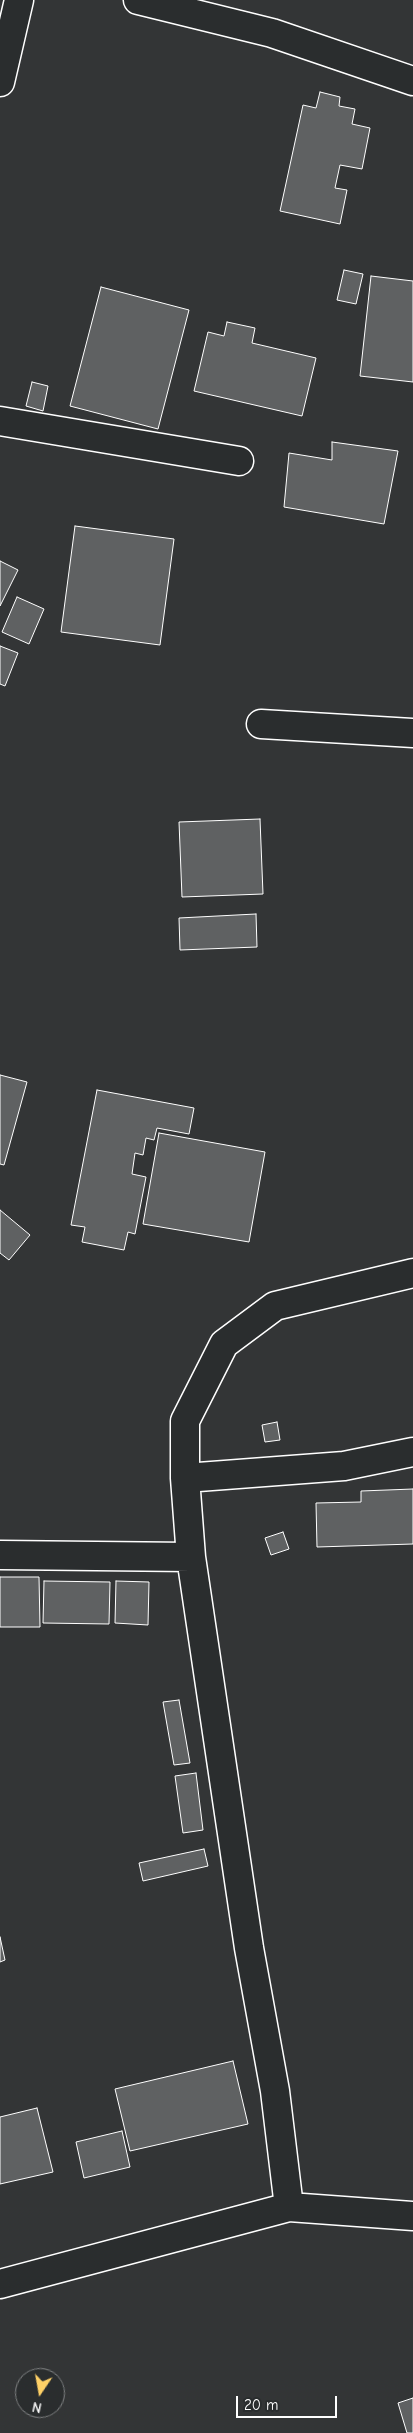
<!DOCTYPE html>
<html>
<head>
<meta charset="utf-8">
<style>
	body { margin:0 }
	#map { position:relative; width:413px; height:2433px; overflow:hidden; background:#333536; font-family:"Comic Neue",sans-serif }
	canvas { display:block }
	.north { position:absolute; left:15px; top:2368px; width:50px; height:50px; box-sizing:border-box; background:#2a2d2e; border:1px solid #7f8182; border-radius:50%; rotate:192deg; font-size:14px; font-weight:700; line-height:20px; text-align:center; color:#fff }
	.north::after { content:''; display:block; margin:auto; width:18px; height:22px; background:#ffd166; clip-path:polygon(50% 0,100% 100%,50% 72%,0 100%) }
	.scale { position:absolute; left:236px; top:2396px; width:101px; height:22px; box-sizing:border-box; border:2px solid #fff; border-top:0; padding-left:6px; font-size:15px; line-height:18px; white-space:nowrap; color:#fff; -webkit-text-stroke:4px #2a2d2e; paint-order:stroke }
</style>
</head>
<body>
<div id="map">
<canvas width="413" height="2433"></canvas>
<div class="north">N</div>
<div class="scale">20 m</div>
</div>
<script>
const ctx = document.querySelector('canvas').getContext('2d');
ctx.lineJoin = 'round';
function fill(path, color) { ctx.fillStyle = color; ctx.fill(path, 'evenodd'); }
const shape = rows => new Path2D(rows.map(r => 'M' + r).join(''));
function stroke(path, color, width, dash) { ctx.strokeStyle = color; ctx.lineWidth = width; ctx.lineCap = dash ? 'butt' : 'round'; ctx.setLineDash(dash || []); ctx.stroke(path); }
const building = shape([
	[320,92,340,97,339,106,355,109,352,124,370,128,362,169,340,165,335,188,347,190,340,224,280,211,303,105,316,108,320,92],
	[344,270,363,274,356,304,337,300,344,270],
	[371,276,413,281,413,382,360,376,371,276],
	[101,287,189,310,158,429,70,406,101,287],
	[227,322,255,328,252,343,316,358,302,416,194,391,208,332,224,336,227,322],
	[32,382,48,386,43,411,26,406,32,382],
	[332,442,398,451,384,524,284,507,289,453,332,460,332,442],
	[75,526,174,539,160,645,61,632,75,526],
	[0,561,18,570,0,606,0,561],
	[17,597,44,609,29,644,2,632,17,597],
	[0,646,18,653,5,686,0,684,0,646],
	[260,819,263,894,182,897,179,822,260,819],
	[256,914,257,947,180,950,179,918,256,914],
	[0,1075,27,1082,4,1165,0,1164,0,1075],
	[97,1090,194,1108,189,1134,157,1128,154,1140,146,1138,143,1155,135,1153,132,1174,146,1177,135,1234,128,1232,124,1250,82,1242,85,1227,71,1225,97,1090],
	[159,1133,265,1152,249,1242,143,1224,159,1133],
	[0,1210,30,1235,9,1260,0,1253,0,1210],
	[277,1422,280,1440,265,1442,262,1425,277,1422],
	[413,1489,413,1544,317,1547,316,1503,361,1502,361,1491,413,1489],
	[283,1532,289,1549,271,1555,265,1538,283,1532],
	[0,1577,39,1577,40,1627,0,1627,0,1577],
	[44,1581,110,1582,109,1624,43,1623,44,1581],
	[116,1581,149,1582,148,1625,115,1623,116,1581],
	[179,1700,190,1763,174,1765,163,1702,179,1700],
	[196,1773,203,1830,183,1833,175,1776,196,1773],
	[204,1849,208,1866,143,1881,139,1863,204,1849],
	[0,1937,5,1960,0,1962,0,1937],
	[233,2061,248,2124,130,2151,115,2089,233,2061],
	[37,2108,53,2172,0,2184,0,2117,37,2108],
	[122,2131,130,2167,84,2178,76,2142,122,2131],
	[413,2398,413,2433,407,2433,398,2403,413,2398]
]);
const street = shape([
	[138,0,272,33,413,81],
	[0,82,19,0],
	[0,421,239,461],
	[261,724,413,733],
	[185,1478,344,1466,413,1452],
	[0,1555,191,1557],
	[289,2207,275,2091,249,1948,191,1557,185,1478,185,1421,224,1344,275,1306,413,1273],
	[0,2284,289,2207,413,2216]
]);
fill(building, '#5f6162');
stroke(building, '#fff', 1);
stroke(street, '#fff', 31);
stroke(street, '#2a2d2e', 28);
</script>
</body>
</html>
